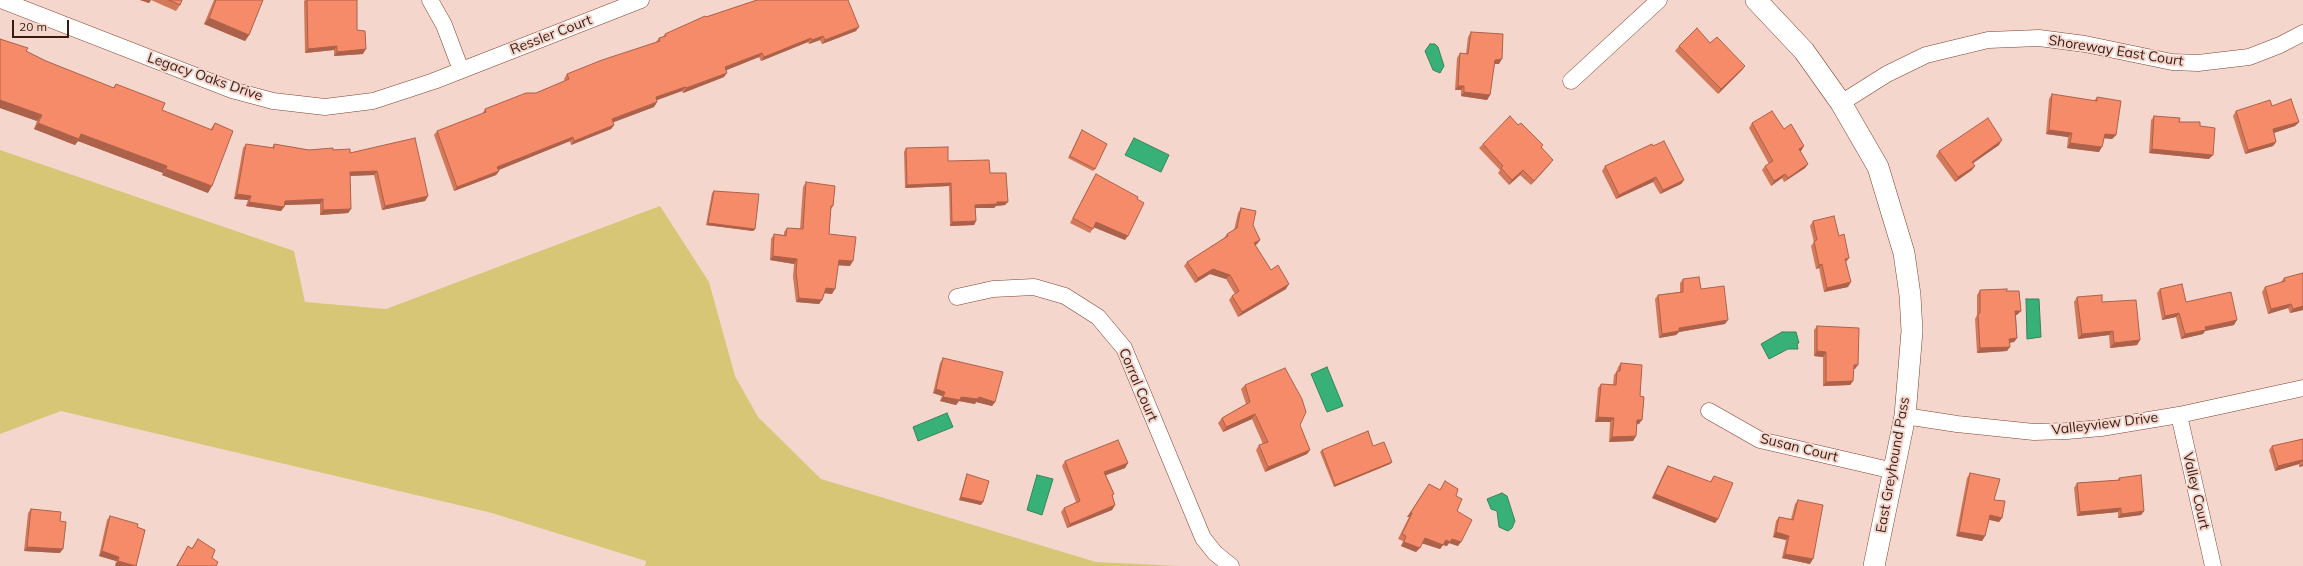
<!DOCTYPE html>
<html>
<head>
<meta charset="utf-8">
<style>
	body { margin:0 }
	#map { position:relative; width:2303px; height:566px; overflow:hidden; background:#f5d6cd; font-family:Mulish,sans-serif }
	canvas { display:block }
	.scale { position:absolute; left:12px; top:20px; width:57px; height:18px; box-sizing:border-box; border:2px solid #361b12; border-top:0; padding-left:5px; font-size:12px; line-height:14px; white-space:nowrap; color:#361b12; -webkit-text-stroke:3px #f5d6cd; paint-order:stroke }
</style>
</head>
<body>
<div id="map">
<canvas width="2303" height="566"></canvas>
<div class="scale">20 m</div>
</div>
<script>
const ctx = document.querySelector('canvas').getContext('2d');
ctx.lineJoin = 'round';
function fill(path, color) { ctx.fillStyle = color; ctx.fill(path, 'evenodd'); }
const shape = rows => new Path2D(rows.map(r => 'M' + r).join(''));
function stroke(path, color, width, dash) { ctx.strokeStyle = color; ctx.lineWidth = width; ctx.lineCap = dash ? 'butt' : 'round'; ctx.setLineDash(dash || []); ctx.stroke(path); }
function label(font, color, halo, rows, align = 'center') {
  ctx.font = font + ' Mulish,sans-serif'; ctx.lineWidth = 4; ctx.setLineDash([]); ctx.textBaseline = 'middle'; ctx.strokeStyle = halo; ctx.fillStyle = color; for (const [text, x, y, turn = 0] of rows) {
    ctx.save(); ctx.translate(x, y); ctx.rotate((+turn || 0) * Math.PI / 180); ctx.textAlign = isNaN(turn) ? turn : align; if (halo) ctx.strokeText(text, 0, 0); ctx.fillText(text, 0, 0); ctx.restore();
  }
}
const green = shape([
	[0,150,294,251,305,302,386,309,660,206,709,282,735,376,758,417,821,479,1096,562,1179,566,645,566,646,561,492,513,61,411,0,434]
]);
const water = shape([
	[1430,44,1435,44,1438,47,1444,66,1440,73,1433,70,1425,51,1430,44],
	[1134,138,1169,155,1161,172,1125,155,1134,138],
	[2026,299,2039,299,2041,337,2027,339,2026,299],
	[1782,332,1796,332,1799,343,1797,343,1798,349,1788,349,1769,359,1761,344,1782,332],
	[1327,367,1343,406,1327,412,1311,374,1327,367],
	[947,413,953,427,918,441,913,427,947,413],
	[1037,475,1053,479,1042,515,1027,510,1037,475],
	[1502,493,1507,496,1515,521,1512,528,1508,531,1499,527,1497,511,1491,509,1487,499,1502,493]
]);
const minor = shape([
	[1,0,232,90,273,101,325,107,373,101,434,81,641,0],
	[430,0,444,25,461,70],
	[1571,81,1659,0],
	[1841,103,1887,74,1926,55,1988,40,2039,38,2085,44,2172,62,2198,63,2249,57,2280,45,2303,33],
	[957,297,993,289,1034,287,1065,296,1098,317,1124,348,1203,538,1215,553,1231,566],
	[1709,411,1760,440,1894,471],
	[2179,415,2213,566],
	[1905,416,1957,424,2034,432,2067,431,2101,428,2179,415,2303,388]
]);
const tertiary = shape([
	[1756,0,1804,51,1841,103,1878,167,1904,253,1910,295,1912,331,1905,416,1874,566]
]);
const wall = shape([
	[140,0,182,0,180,5,176,11,151,0,149,3],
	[214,0,263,0,249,35,245,41,204,24],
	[305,0,357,0,357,30,363,54,334,56,334,50,305,53,304,1],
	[755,0,848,0,856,31,822,44,820,40,809,44,808,42,761,61,759,57,726,70,724,77,683,93,682,91,656,100,657,102,654,107,613,122,614,125,611,129,571,145,570,141,498,170,499,171,496,175,454,191,434,135,437,131,482,114,485,109,536,93,565,81,564,79,567,74,656,42,659,38,663,37,665,34,706,17,755,1],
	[1471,32,1499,64,1494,64,1490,95,1487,100,1461,96,1461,90,1455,90,1457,58,1460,53,1466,54,1468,37],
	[0,39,46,61,113,88,116,84,162,110,210,130,215,123,208,193,162,175,163,173,78,141,75,145,34,129,37,121,0,108],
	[1710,43,1745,66,1742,70,1718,94,1675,51,1679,46],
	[2052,94,2094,101,2097,97,2116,135,2112,139,2104,138,2099,152,2067,148,2068,137,2046,134,2049,99],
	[2272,106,2299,122,2295,126,2274,133,2276,142,2273,146,2245,154,2233,116,2236,111],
	[2154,116,2200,126,2209,159,2149,153,2151,120],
	[1752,123,1784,129,1804,146,1800,151,1808,164,1805,168,1784,182,1782,178,1771,186,1762,170,1765,166,1769,164,1749,128],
	[1518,125,1543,145,1541,148,1550,164,1531,185,1520,175,1509,185,1498,173,1500,170,1479,148,1483,144],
	[1082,130,1095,169,1093,171,1068,158],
	[246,144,272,148,274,144,309,150,333,150,350,153,428,196,425,201,382,210,374,175,350,176,351,209,348,213,320,215,320,204,285,205,284,207,281,211,246,206,248,200,234,199,243,148],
	[1999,145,1973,163,1972,170,1955,182,1936,156,1939,151],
	[1653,146,1684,180,1681,184,1660,194,1653,182,1616,199,1602,171,1605,166],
	[906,148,948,161,990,173,1005,205,996,206,994,208,975,208,976,221,974,225,950,226,949,186,905,188,904,152],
	[1096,174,1125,240,1094,227,1090,233,1070,223,1093,179],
	[806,182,833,206,831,209,829,234,850,266,838,265,832,294,824,293,819,304,796,302,793,277,794,264,770,260,771,239,774,234,784,235,784,232,787,228,800,229,803,187],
	[714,191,755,229,753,231,706,225,712,193],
	[1241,208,1253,225,1260,240,1257,244,1255,245,1271,270,1286,289,1238,317,1229,300,1232,296,1235,294,1226,279,1210,274,1195,283,1184,266,1187,262,1224,238,1227,234,1234,230,1238,213],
	[1813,221,1846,262,1848,287,1824,292,1819,268,1816,269,1811,246,1814,242,1810,226],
	[2303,273,2303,310,2290,313,2288,308,2268,314,2262,292,2265,287,2281,283,2281,282,2284,278],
	[1683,279,1701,289,1725,324,1679,332,1676,335,1659,338,1655,299,1658,295,1680,292,1680,283],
	[2160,289,2186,302,2234,325,2205,331,2203,334,2181,339,2176,317,2162,320,2157,293],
	[1980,290,2006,291,2017,315,2016,315,2017,338,2014,342,2009,343,2007,351,1977,353,1975,319,1977,315,1977,295],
	[2077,297,2102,302,2140,340,2137,345,2110,348,2109,335,2078,339,2074,302],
	[1817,326,1855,369,1854,369,1853,381,1850,385,1823,386,1823,357,1814,356,1814,330],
	[943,358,995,402,992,406,976,402,975,404,959,401,956,405,940,401,942,396,933,393,940,363],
	[1621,363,1640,396,1639,424,1637,424,1636,436,1633,441,1609,442,1610,422,1595,422,1598,388,1601,384,1613,385,1614,375,1617,371,1618,367],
	[1245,385,1300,425,1310,450,1307,454,1265,472,1256,450,1259,445,1263,444,1252,419,1223,432,1218,423,1222,418,1246,404,1241,389],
	[2303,439,2303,467,2303,466,2299,467,2299,464,2275,471,2269,450,2272,446],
	[1373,446,1392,462,1390,464,1334,487,1320,452,1322,450],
	[1065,461,1128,463,1125,468,1106,475,1114,494,1112,496,1115,505,1112,510,1067,528,1061,512,1064,508,1076,502,1062,466],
	[1668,466,1710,482,1714,476,1718,519,1715,523,1652,498,1665,470],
	[1970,473,1994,500,2002,518,1999,522,1989,520,1985,536,1982,541,1956,536,1967,478],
	[967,474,981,505,959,500,966,476],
	[2119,478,2144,511,2141,515,2118,518,2118,512,2077,516,2074,488,2077,483,2118,480],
	[1445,481,1456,496,1458,546,1449,543,1447,546,1443,545,1440,549,1422,543,1416,552,1401,546,1403,541,1398,539,1409,517,1407,517,1429,484,1440,490],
	[1798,500,1810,564,1782,558,1786,540,1773,537,1776,521,1779,517,1791,519,1795,504],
	[31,509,60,521,60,553,24,551,28,513],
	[110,516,137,527,145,530,136,566,115,566,116,561,99,556,107,520],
	[198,539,212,558,216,566,176,566,188,546,192,548]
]);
const shadedWall = shape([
	[140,0,151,0,149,3],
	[209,18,249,35,245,41,204,24],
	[859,27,856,31,822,44,825,40],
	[823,36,820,40,809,44,812,40],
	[811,38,808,42,761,61,764,57],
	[337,46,334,50,305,53,308,49],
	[366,49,363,54,334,56,337,52],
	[762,53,759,57,722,72,725,67],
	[1502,59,1499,64,1492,64,1495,60],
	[1745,66,1742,70,1718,94,1721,89],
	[727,73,724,77,683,93,686,88],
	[1458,86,1464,86,1461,90,1455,90],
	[685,87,682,91,652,102,656,97],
	[1464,92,1490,95,1487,100,1461,96],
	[0,100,42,115,37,121,0,108],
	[657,102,654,107,609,124,612,119],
	[2299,122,2295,126,2270,134,2273,129],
	[38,123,81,134,167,166,163,173,78,141,75,145,34,129],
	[614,125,611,129,571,145,574,141],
	[2049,130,2072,133,2068,137,2046,134],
	[2105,134,2116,135,2112,139,2102,138],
	[573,137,570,141,494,172,497,167],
	[2002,140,1999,145,1969,166,1972,162],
	[2276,142,2273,146,2245,154,2248,150],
	[2070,143,2102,147,2099,152,2067,148],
	[1804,146,1801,151,1796,154,1799,149],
	[2152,149,2213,155,2209,159,2149,153],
	[1553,160,1550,164,1531,185,1534,181],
	[1808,164,1805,168,1784,182,1788,178],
	[1975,166,1972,170,1955,182,1958,177],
	[166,169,212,186,208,193,162,175],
	[1523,170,1520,175,1509,185,1512,180],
	[377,171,374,175,347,176,350,172],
	[499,171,496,175,454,191,457,187],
	[1785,174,1782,178,1771,186,1774,181],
	[1656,177,1653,182,1616,199,1619,195],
	[1684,180,1681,184,1660,194,1663,190],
	[951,183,949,186,905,188,907,185],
	[237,194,251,196,248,200,234,199],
	[428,196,425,201,382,210,385,206],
	[323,199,320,204,282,205,285,201],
	[249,202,284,207,281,211,246,206],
	[997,202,1008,202,1005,205,996,206,994,208,973,208,975,205],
	[351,209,348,213,320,215,323,210],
	[976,221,974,225,950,226,952,222],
	[1096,222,1128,236,1125,240,1093,227],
	[708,223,755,229,753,231,706,225],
	[1260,240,1257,244,1251,248,1254,243],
	[773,256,797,259,794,264,770,260],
	[1849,258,1846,262,1845,259],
	[839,260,853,261,850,266,835,265],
	[1822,264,1819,268,1816,269,1819,265],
	[1213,269,1230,275,1226,279,1210,274,1195,283,1198,278],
	[1851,282,1848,287,1824,292,1827,288],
	[1289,284,1286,289,1238,317,1242,312],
	[826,288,835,289,832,294,823,293],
	[799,298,822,300,819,304,796,302],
	[2291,304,2288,308,2268,314,2271,309],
	[2303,306,2303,310,2290,313,2293,309],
	[2015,311,2021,311,2017,315,2012,315],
	[2179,313,2176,317,2162,320,2165,316],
	[1728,320,1725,324,1679,332,1676,335,1659,338,1662,334,1679,328],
	[2237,320,2234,325,2205,331,2203,334,2181,339,2185,334,2205,327],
	[2113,331,2109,335,2078,339,2082,334],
	[2017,338,2014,342,2006,343,2009,339],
	[2140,340,2137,345,2110,348,2114,343],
	[2010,347,2007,351,1977,353,1980,348],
	[1817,351,1826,352,1823,357,1814,356],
	[1854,365,1858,365,1855,369,1851,369],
	[1853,381,1850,385,1823,386,1826,382],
	[936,389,945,392,942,396,933,393],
	[943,397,979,397,995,402,992,406,976,402,975,404,959,401,956,405,940,401],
	[1255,414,1252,419,1223,432,1226,427],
	[1598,417,1614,418,1610,422,1595,422],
	[1637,420,1642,420,1639,424,1634,425],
	[1636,436,1633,441,1609,442,1612,437],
	[1310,450,1307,454,1265,472,1268,467],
	[2302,460,2299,464,2275,471,2278,466],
	[1392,462,1390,464,1334,487,1335,485],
	[2303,462,2303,466,2299,467,2303,463],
	[1128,463,1125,468,1101,477,1104,472],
	[1655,494,1718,519,1715,523,1652,498],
	[961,497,983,502,981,505,959,500],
	[1115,505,1112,510,1067,528,1070,524],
	[2121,508,2118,512,2077,516,2080,512],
	[2144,511,2141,515,2118,518,2121,514],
	[1411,512,1412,513,1409,517,1407,517],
	[1990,515,2002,518,1999,522,1987,519],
	[1776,532,1789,536,1786,540,1773,537],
	[1959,532,1985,536,1982,541,1956,536],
	[1425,538,1446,540,1452,539,1461,542,1458,546,1449,543,1447,546,1443,545,1440,549,1421,543],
	[1404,542,1420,548,1416,552,1401,546],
	[27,547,63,549,60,553,24,551],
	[102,551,119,557,116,561,99,556],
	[1785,554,1813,559,1810,564,1782,558],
	[118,561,136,566,115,566]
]);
const building = shape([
	[169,0,182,0,180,5,169,0],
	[216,0,263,0,249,35,209,18,216,0],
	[307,0,357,0,357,30,365,31,366,49,337,52,337,46,308,49,307,0],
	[757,0,848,0,859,27,825,40,823,36,812,40,811,38,764,57,762,53,725,67,727,73,686,88,685,87,656,97,657,102,612,119,614,125,574,141,573,137,497,167,499,171,457,187,437,131,486,112,485,109,526,93,536,93,569,79,567,74,602,60,660,41,659,38,666,36,665,34,705,16,706,17,757,0],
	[1697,28,1710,43,1717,37,1745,66,1721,89,1679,46,1697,28],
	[1471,32,1503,34,1502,59,1495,60,1490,95,1464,92,1464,86,1458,86,1460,53,1468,54,1471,32],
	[0,39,28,48,26,51,46,61,114,88,116,84,165,103,162,110,212,130,215,123,233,131,212,186,166,169,167,166,81,134,79,139,38,123,42,115,0,100,0,39],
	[2052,94,2097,101,2097,97,2121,101,2116,135,2105,134,2102,147,2070,143,2072,133,2049,130,2052,94],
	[2291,99,2299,122,2273,129,2276,142,2248,150,2236,111,2270,100,2272,106,2291,99],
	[1772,111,1784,129,1791,124,1804,146,1799,149,1808,164,1788,178,1785,174,1774,181,1765,166,1773,161,1752,123,1772,111],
	[1510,116,1518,125,1521,123,1543,145,1541,147,1553,160,1534,181,1523,170,1512,180,1501,168,1503,166,1483,144,1510,116],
	[2154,116,2180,118,2179,122,2200,122,2200,126,2215,128,2213,155,2152,149,2154,116],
	[1988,118,2002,140,1972,162,1975,166,1958,177,1939,151,1988,118],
	[1082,130,1107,144,1095,169,1070,156,1082,130],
	[415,138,428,196,385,206,377,171,350,172,351,209,323,210,323,199,285,201,284,207,249,202,251,196,237,194,246,144,274,148,274,144,309,150,333,148,333,150,350,149,350,153,415,138],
	[1664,141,1684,180,1663,190,1656,177,1619,195,1605,166,1652,144,1653,146,1664,141],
	[948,147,948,161,989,160,990,173,1006,173,1008,202,997,202,997,204,975,205,976,221,952,222,951,183,907,185,906,148,948,147],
	[1096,174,1138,197,1137,199,1144,203,1128,236,1096,222,1093,229,1073,218,1096,174],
	[806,182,835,186,833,206,831,206,829,234,856,237,853,261,839,260,835,289,826,288,822,300,799,298,796,272,797,259,773,256,774,234,786,236,787,228,803,229,806,182],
	[714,191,759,194,755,229,708,223,714,191],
	[1241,208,1256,211,1253,225,1260,240,1254,243,1271,270,1278,265,1289,284,1242,312,1232,296,1239,291,1230,275,1213,269,1198,278,1187,262,1228,236,1227,234,1237,228,1241,208],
	[1834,216,1839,236,1844,234,1849,258,1845,259,1851,282,1827,288,1822,264,1819,265,1814,241,1817,240,1813,221,1834,216],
	[2303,273,2303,306,2293,309,2291,304,2271,309,2265,287,2285,281,2284,278,2303,273],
	[1699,277,1701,289,1724,286,1728,320,1679,328,1679,331,1662,334,1658,295,1683,292,1683,279,1699,277],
	[2182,284,2186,302,2231,292,2237,320,2205,327,2206,330,2185,334,2179,313,2165,316,2160,289,2182,284],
	[2007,289,2006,291,2019,291,2021,311,2015,311,2017,338,2009,339,2010,347,1980,348,1978,314,1980,313,1980,290,2007,289],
	[2102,295,2102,302,2136,300,2140,340,2114,343,2113,331,2082,334,2077,297,2102,295],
	[1817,326,1859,328,1858,365,1854,365,1853,381,1826,382,1826,352,1817,351,1817,326],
	[943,358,1003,372,995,402,979,397,978,399,961,397,960,400,943,397,945,392,936,389,943,358],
	[1621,363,1642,365,1640,396,1644,397,1642,420,1637,420,1636,436,1612,437,1614,418,1598,417,1601,384,1616,385,1617,371,1620,371,1621,363],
	[1285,368,1302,399,1306,412,1300,425,1310,450,1268,467,1259,445,1268,442,1255,414,1226,427,1222,418,1250,402,1245,385,1285,368],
	[1368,431,1373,446,1384,442,1392,462,1335,485,1322,450,1368,431],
	[2303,439,2303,462,2302,460,2278,466,2272,446,2303,439],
	[1118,440,1128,463,1104,472,1114,494,1112,495,1115,505,1070,524,1064,508,1080,501,1065,461,1118,440],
	[1668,466,1711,482,1714,476,1733,483,1718,519,1655,494,1668,466],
	[1970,473,2000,479,1994,500,2005,501,2002,518,1990,515,1985,536,1959,532,1970,473],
	[967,474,989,481,983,502,961,497,967,474],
	[2141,475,2144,511,2121,514,2121,508,2080,512,2077,483,2120,480,2119,478,2141,475],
	[1445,481,1458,489,1456,496,1462,499,1457,511,1472,520,1461,542,1452,539,1450,542,1446,540,1443,545,1425,538,1420,548,1404,542,1406,536,1402,534,1412,513,1411,512,1429,484,1440,490,1445,481],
	[1798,500,1823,505,1813,559,1785,554,1789,536,1776,532,1779,517,1793,520,1798,500],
	[31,509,61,512,60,521,66,522,63,549,27,547,31,509],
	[110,516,138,524,137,527,145,530,136,566,118,561,119,557,102,551,110,516],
	[198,539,215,550,212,558,218,562,216,566,177,566,188,546,192,549,198,539]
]);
const streetNames = [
	["Ressler Court",551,35,-21],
	["Shoreway East Court",2116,51,9],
	["Legacy Oaks Drive",205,77,19],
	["Corral Court",1138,385,67],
	["Valleyview Drive",2105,424,-7],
	["Susan Court",1799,448,14],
	["East Greyhound Pass",1893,465,-80],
	["Valley Court",2196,491,77]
];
fill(green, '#d7c676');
fill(water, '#37b177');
stroke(water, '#378459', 1);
stroke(minor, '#81422e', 17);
stroke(tertiary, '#81422e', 22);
stroke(minor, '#fff', 16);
stroke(tertiary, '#fff', 21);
fill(wall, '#d4785a');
fill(shadedWall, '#ac614a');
fill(building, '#f68b69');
stroke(building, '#ac614a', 1);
label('14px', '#361b12', '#f5d6cd', streetNames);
</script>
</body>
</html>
